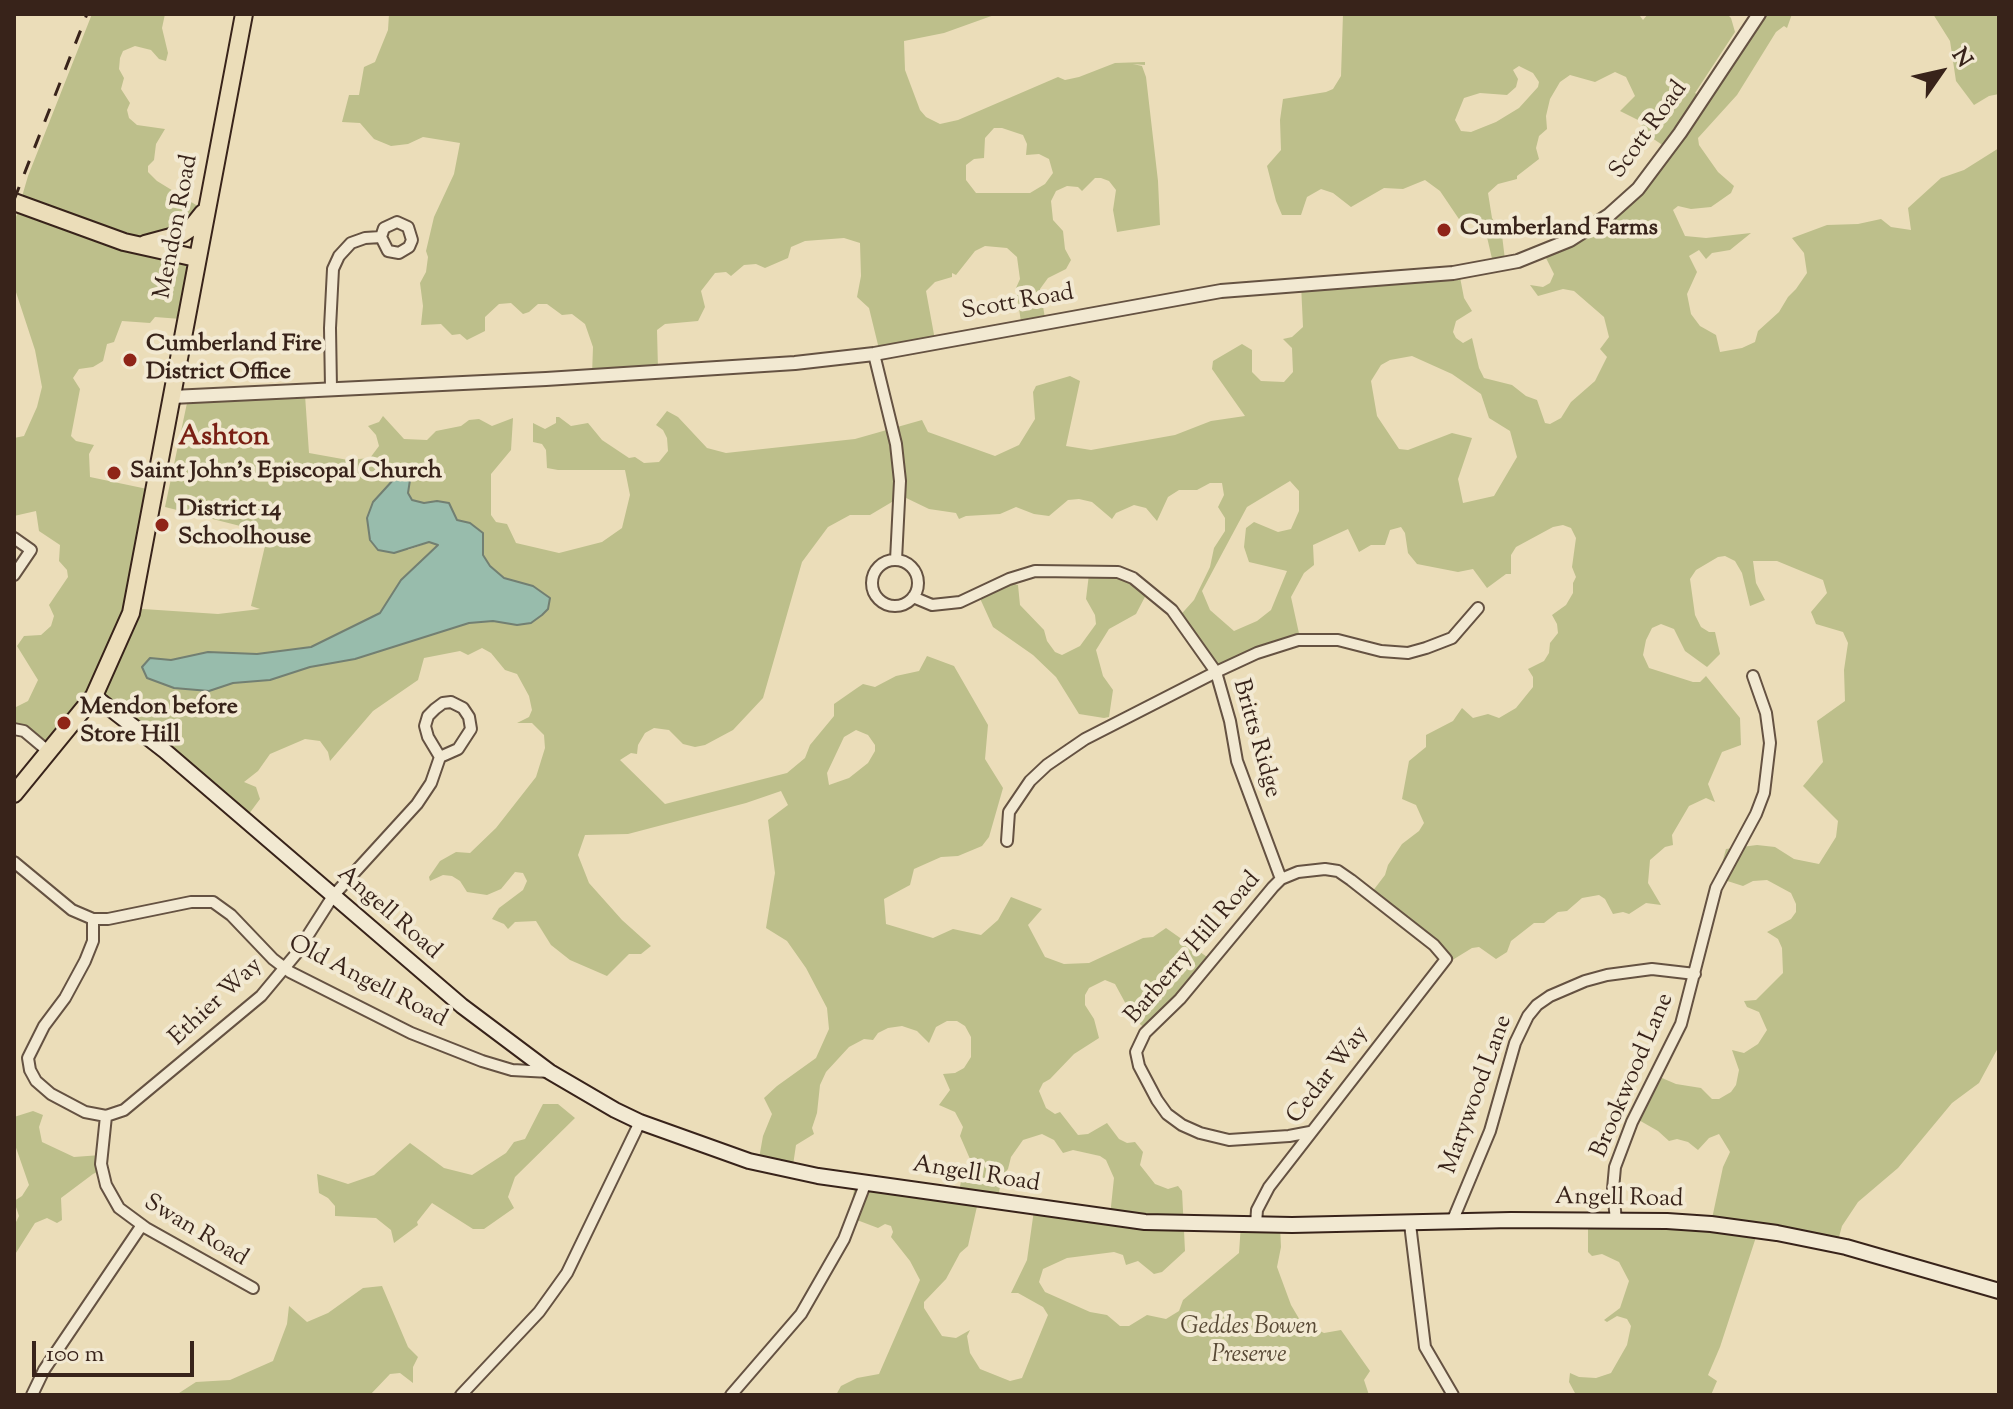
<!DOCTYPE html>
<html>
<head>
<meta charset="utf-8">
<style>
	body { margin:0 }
	#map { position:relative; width:2013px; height:1409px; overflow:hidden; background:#ebddb9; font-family:"Sorts Mill Goudy",serif }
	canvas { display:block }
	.frame { position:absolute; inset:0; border:16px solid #38231a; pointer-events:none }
	.north { position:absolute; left:1901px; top:32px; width:80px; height:80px; -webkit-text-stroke:6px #f2e9d2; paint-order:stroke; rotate:56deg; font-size:22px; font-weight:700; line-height:32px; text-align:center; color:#38231a }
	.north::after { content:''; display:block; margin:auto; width:28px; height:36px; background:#38231a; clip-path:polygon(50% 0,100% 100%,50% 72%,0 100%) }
	.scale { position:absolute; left:32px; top:1341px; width:162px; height:36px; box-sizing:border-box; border:4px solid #38231a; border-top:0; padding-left:10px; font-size:24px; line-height:28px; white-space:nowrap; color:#38231a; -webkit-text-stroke:6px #f2e9d2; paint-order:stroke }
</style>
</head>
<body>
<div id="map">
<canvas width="2013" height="1409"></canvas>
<div class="frame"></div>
<div class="north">N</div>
<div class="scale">100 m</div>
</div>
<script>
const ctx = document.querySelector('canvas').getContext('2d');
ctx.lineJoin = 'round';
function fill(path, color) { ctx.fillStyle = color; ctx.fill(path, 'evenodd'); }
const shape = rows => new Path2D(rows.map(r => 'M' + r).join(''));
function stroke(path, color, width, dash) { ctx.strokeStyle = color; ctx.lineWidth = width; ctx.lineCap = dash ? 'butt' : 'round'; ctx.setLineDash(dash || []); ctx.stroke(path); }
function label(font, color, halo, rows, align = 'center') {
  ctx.font = font + ' "Sorts Mill Goudy",serif'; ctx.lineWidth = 8; ctx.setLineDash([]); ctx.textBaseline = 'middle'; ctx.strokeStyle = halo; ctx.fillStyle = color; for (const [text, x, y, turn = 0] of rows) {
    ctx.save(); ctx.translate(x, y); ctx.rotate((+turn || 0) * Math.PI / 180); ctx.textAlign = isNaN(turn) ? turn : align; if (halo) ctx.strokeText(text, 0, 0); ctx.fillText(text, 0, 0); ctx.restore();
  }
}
const green = shape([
	[92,14,165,14,162,28,168,53,166,61,159,59,151,50,135,46,123,51,120,58,119,69,124,78,121,89,130,103,127,110,129,118,137,125,165,129,156,144,154,160,148,166,148,172,157,181,201,208,161,256,193,268,181,319,155,317,150,323,122,321,114,342,107,344,103,361,93,367,79,369,73,378,80,389,71,436,76,441,94,445,89,454,90,477,152,490,128,608,218,614,260,609,251,606,268,533,165,507,187,403,305,395,309,453,348,460,370,458,379,446,376,435,368,426,379,422,383,416,404,439,427,440,436,431,461,426,469,420,479,419,492,426,513,418,511,450,491,474,491,515,496,522,507,524,516,543,559,553,602,542,622,528,630,495,625,470,558,470,547,468,546,450,542,444,533,442,533,423,545,429,556,423,556,417,559,417,571,426,588,423,602,440,629,458,635,457,644,463,659,462,668,451,667,438,663,430,656,425,667,411,678,417,707,448,726,453,855,439,922,420,928,432,995,456,1019,445,1035,419,1033,392,1036,386,1070,376,1080,381,1066,446,1091,450,1175,435,1211,421,1245,416,1212,369,1213,361,1242,344,1252,350,1252,372,1261,381,1284,382,1293,372,1292,348,1283,339,1292,337,1303,327,1301,284,1459,272,1464,298,1472,311,1456,321,1453,332,1456,338,1463,343,1472,338,1479,368,1484,378,1512,385,1526,396,1537,400,1545,423,1550,424,1561,418,1571,402,1595,381,1607,357,1600,349,1609,337,1604,317,1574,291,1563,289,1538,296,1530,285,1543,287,1550,283,1554,274,1543,252,1610,214,1667,148,1649,136,1638,120,1620,111,1635,96,1626,77,1615,72,1595,82,1570,75,1560,82,1550,99,1546,116,1547,129,1539,136,1536,148,1539,159,1517,176,1517,179,1498,184,1488,193,1492,218,1502,235,1505,260,1493,263,1487,237,1469,221,1463,225,1440,191,1425,180,1403,189,1384,188,1351,207,1333,193,1321,189,1307,197,1301,215,1282,215,1276,201,1267,166,1281,150,1280,120,1283,99,1326,92,1333,89,1341,76,1343,14,1642,14,1640,16,1643,20,1648,14,1727,14,1731,18,1735,32,1695,93,1702,98,1758,14,1792,14,1787,28,1784,26,1776,32,1737,95,1698,138,1699,145,1718,172,1734,186,1731,193,1711,207,1691,209,1678,206,1673,210,1685,236,1706,238,1751,233,1730,250,1712,253,1706,259,1699,250,1689,256,1697,272,1687,294,1691,314,1700,326,1716,335,1720,352,1742,348,1755,342,1758,331,1779,312,1788,297,1796,289,1807,273,1804,253,1792,238,1827,225,1858,224,1881,219,1891,227,1911,230,1908,208,1941,178,1964,170,1999,148,1999,1046,1979,1083,1952,1103,1898,1168,1858,1202,1842,1226,1836,1248,1757,1234,1720,1347,1708,1375,1717,1381,1711,1395,1576,1395,1569,1382,1570,1373,1579,1377,1596,1378,1611,1373,1627,1345,1631,1326,1627,1319,1617,1316,1607,1322,1604,1320,1620,1308,1629,1281,1619,1262,1602,1254,1592,1256,1588,1252,1588,1224,1710,1228,1723,1167,1730,1152,1719,1134,1709,1138,1698,1150,1688,1142,1677,1139,1669,1141,1658,1131,1637,1119,1655,1075,1676,1084,1701,1088,1712,1099,1719,1099,1731,1092,1736,1085,1739,1070,1732,1050,1744,1053,1758,1044,1767,1030,1759,1012,1747,1007,1744,1001,1756,1000,1783,973,1782,948,1778,939,1767,932,1791,919,1796,912,1796,904,1791,893,1767,880,1753,881,1743,886,1718,878,1726,849,1757,845,1775,847,1794,859,1819,864,1836,837,1838,821,1803,786,1823,762,1817,721,1845,701,1844,670,1848,643,1843,632,1816,624,1811,612,1827,593,1823,580,1777,561,1753,561,1756,583,1765,600,1750,606,1742,573,1735,561,1725,556,1718,557,1696,570,1690,579,1695,615,1701,627,1709,632,1715,632,1720,654,1707,667,1685,651,1674,629,1661,624,1652,628,1646,640,1643,655,1649,668,1693,682,1700,682,1706,676,1740,718,1741,745,1722,752,1708,784,1715,802,1706,798,1689,806,1672,835,1673,845,1665,847,1650,860,1648,883,1661,905,1646,903,1629,914,1623,912,1613,914,1605,899,1599,895,1582,898,1567,911,1558,912,1544,923,1534,923,1511,941,1507,952,1496,959,1479,947,1472,948,1441,967,1435,950,1369,896,1385,875,1388,865,1402,844,1419,831,1424,823,1416,805,1402,799,1409,761,1426,747,1426,735,1453,721,1462,708,1473,718,1488,714,1499,718,1516,708,1533,687,1533,677,1528,669,1544,661,1549,653,1550,643,1558,633,1557,624,1552,615,1566,605,1573,593,1573,583,1576,577,1572,567,1576,538,1571,528,1563,525,1553,527,1516,547,1511,555,1511,574,1506,574,1487,588,1473,569,1458,572,1417,564,1408,553,1405,533,1401,527,1390,530,1385,545,1371,545,1359,552,1348,529,1313,545,1314,565,1304,573,1291,597,1300,638,1215,673,1176,620,1194,600,1210,567,1214,548,1225,531,1225,518,1218,507,1224,495,1222,483,1210,483,1197,490,1179,490,1168,497,1157,521,1146,508,1134,505,1116,513,1112,519,1092,502,1079,499,1068,500,1049,516,1034,514,1016,507,1000,514,966,516,959,519,956,513,929,509,902,496,870,515,850,515,828,527,802,562,763,698,733,730,705,745,695,747,683,744,669,730,654,728,645,733,638,745,637,754,631,753,620,760,665,804,787,773,805,758,810,745,834,716,834,704,857,688,863,684,875,687,896,676,919,671,927,656,954,666,988,725,985,759,1003,788,989,837,982,846,958,856,941,857,914,869,910,885,884,899,886,924,933,938,953,929,981,935,998,920,1011,897,1042,909,1028,925,1045,957,1064,964,1089,963,1143,938,1153,937,1166,928,1210,959,1147,1030,1134,1019,1115,984,1105,980,1089,988,1085,995,1085,1005,1094,1019,1099,1038,1074,1054,1050,1079,1043,1083,1039,1091,1046,1108,1055,1114,1060,1112,1078,1135,1088,1134,1107,1123,1119,1139,1127,1143,1135,1142,1143,1152,1140,1165,1155,1184,1168,1189,1178,1186,1182,1191,1185,1251,1162,1272,1154,1274,1138,1261,1126,1265,1123,1255,1114,1252,1067,1258,1043,1269,1039,1282,1045,1292,1090,1312,1107,1315,1120,1326,1129,1326,1147,1315,1166,1319,1179,1311,1183,1300,1239,1253,1241,1224,1280,1225,1281,1247,1277,1267,1291,1305,1301,1322,1324,1333,1341,1330,1370,1371,1364,1380,1369,1395,836,1395,841,1386,857,1378,879,1374,920,1280,910,1261,891,1237,893,1232,891,1226,885,1224,878,1228,849,1217,855,1185,958,1197,963,1171,970,1159,960,1136,963,1127,955,1112,939,1105,950,1090,943,1074,955,1073,964,1068,971,1057,971,1037,965,1026,957,1021,947,1021,936,1027,929,1043,917,1031,902,1026,888,1028,878,1033,873,1040,864,1039,849,1047,826,1072,820,1085,817,1113,812,1128,814,1134,796,1145,792,1172,758,1164,763,1136,772,1114,764,1098,777,1086,816,1058,829,1029,827,1008,806,968,787,941,766,928,775,873,768,820,788,805,781,791,746,803,628,834,585,835,578,855,589,883,622,920,651,946,641,954,629,954,607,976,570,960,551,945,536,921,515,922,508,929,504,924,492,919,499,908,523,890,527,881,523,873,515,872,501,889,487,895,467,892,460,881,452,876,443,875,430,881,429,877,440,861,456,852,470,853,496,828,536,777,545,748,544,735,532,723,517,723,529,717,532,710,529,696,517,674,505,670,491,653,482,648,468,655,460,651,424,658,418,680,373,711,330,761,328,752,320,741,305,739,270,754,258,771,244,782,256,787,260,799,243,822,97,694,44,756,36,746,14,733,14,708,28,701,38,680,17,646,24,636,41,635,51,626,54,616,49,605,68,577,67,570,59,561,60,545,39,531,36,511,14,516,14,438,24,436,37,407,42,387,35,350,14,286,14,224,28,176],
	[1519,66,1533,73,1539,82,1538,87,1519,108,1496,122,1471,132,1461,131,1455,120,1464,98,1480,93,1507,95,1516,87,1518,79,1513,70],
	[1412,356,1452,374,1481,394,1489,418,1510,431,1517,457,1494,496,1463,503,1458,479,1472,438,1452,433,1408,450,1399,449,1377,416,1371,381,1381,365,1390,360],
	[394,479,412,500,424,503,437,501,457,521,470,523,483,533,483,555,490,566,504,578,533,586,550,598,548,609,542,615,517,625,493,621,469,623,355,659,310,667,270,680,233,683,209,691,174,688,147,678,150,658,171,660,208,652,257,654,311,647,380,613,401,580,438,545,430,542,408,550],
	[1290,481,1299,491,1299,511,1291,529,1278,532,1254,522,1246,528,1244,547,1249,562,1287,571,1271,610,1257,621,1234,631,1210,610,1202,591,1247,507],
	[856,730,868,735,875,745,875,751,868,763,849,778,829,785,827,773,844,737],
	[1042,1134,1054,1140,1063,1153,1073,1150,1100,1156,1106,1160,1114,1178,1110,1216,1034,1210,1027,1260,1011,1293,1018,1293,1043,1307,1048,1315,1022,1378,1010,1381,980,1369,970,1353,967,1336,970,1330,956,1338,942,1336,924,1308,924,1302,946,1279,960,1253,968,1246,978,1202,997,1203,1002,1176,1008,1169,1011,1157,1023,1140],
	[389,14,997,14,944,33,904,41,905,70,920,110,926,117,940,124,958,120,1058,77,1065,80,1079,77,1115,63,1145,62,1145,65,1133,64,1142,66,1146,77,1158,181,1160,225,1117,232,1113,210,1116,190,1109,181,1101,178,1095,178,1082,191,1078,187,1067,186,1056,191,1051,201,1053,220,1063,231,1065,249,1071,260,1066,269,1048,278,1040,289,1045,318,1021,322,1016,288,1020,279,1017,257,1007,248,985,246,975,251,956,275,952,273,952,277,935,282,926,291,935,340,879,349,869,308,857,297,861,276,860,243,844,238,805,241,791,247,788,258,765,268,756,264,744,265,731,276,726,272,715,273,701,291,705,307,698,321,665,324,657,330,658,369,592,375,593,347,585,324,572,314,562,315,547,304,538,304,529,312,523,314,511,303,499,304,485,317,485,331,467,340,460,334,452,335,441,324,421,325,423,306,420,283,426,272,428,257,426,251,434,217,454,174,460,143,423,137,408,144,391,146,374,139,360,123,342,122,349,95,359,95,364,67,375,62,388,30],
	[994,128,1002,128,1023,135,1027,144,1026,155,1039,154,1049,159,1053,173,1045,184,1030,193,976,193,966,180,966,165,974,159,984,158,985,138],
	[1933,14,1999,14,1999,94,1989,96,1974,105,1956,81,1950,41],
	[1089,574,1113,574,1148,591,1136,614,1109,629,1096,650,1103,676,1113,690,1109,717,1104,718,1079,714,1056,677,1033,655,993,627,978,594,1004,581,1018,585,1020,605,1044,630,1047,641,1055,652,1062,655,1080,646,1096,624,1095,615,1086,599],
	[543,1104,558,1104,575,1118,515,1177,508,1197,514,1208,484,1229,473,1229,432,1203,417,1222,418,1225,394,1243,391,1230,376,1218,335,1216,335,1206,328,1198,319,1193,317,1174,348,1184,374,1175,410,1143,444,1168,472,1175,506,1153,514,1142,525,1139],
	[33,1111,43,1115,39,1127,42,1142,74,1157,101,1155,101,1170,93,1174,61,1198,62,1220,57,1223,47,1218,35,1223,14,1256,14,1226,19,1216,14,1201,22,1196,29,1185,14,1142,14,1117],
	[382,1286,408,1347,418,1357,413,1367,413,1383,400,1373,390,1374,370,1395,176,1395,196,1382,230,1380,273,1361,287,1324,289,1306,307,1322,328,1313,363,1288]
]);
const water = shape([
	[394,479,410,480,408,493,412,500,424,503,437,501,449,503,457,520,470,523,483,533,483,555,490,566,504,578,533,586,550,598,548,609,542,615,531,623,517,625,493,621,469,623,355,659,310,667,270,680,233,683,209,691,174,688,147,678,142,667,150,658,171,660,208,652,257,654,311,647,380,613,401,580,438,545,429,542,394,553,378,550,370,540,367,518,373,502,394,479]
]);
const minor = shape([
	[874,354,896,444,900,481,896,560],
	[331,388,330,328,333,269,339,256,351,243,365,238,381,237,388,251,399,253,409,247,412,240,408,227,397,222,384,228,381,237],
	[14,538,31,550,14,575],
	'872 583a23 23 0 1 1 46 0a23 23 0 1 1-46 0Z',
	[913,597,932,605,960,602,1009,579,1035,571,1118,572,1133,578,1172,610,1216,672,1230,721,1237,761,1281,879],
	[451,702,463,708,469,717,471,729,458,749,440,757,428,737,425,726,428,716,435,709,443,703,451,702],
	[14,729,24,731,49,752],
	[1007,841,1009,812,1030,781,1047,765,1085,739,1216,672,1257,653,1298,640,1338,640,1381,651,1408,653,1426,648,1452,638,1478,608],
	[14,862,72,910,93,919,108,919,191,902,213,902,231,915,273,959,290,972,411,1033,482,1061,512,1070,550,1072],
	[93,919,93,941,85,961,65,998,44,1026,28,1058,30,1070,36,1081,51,1094,85,1112,106,1116,124,1110,261,996,296,954,333,896,417,804,431,783,440,757],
	[106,1116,101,1164,106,1185,119,1208,146,1228,253,1288],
	[1616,1221,1613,1189,1615,1167,1632,1122,1681,1024,1716,888,1756,814,1764,793,1770,743,1766,713,1753,676],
	[1452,1222,1490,1131,1515,1043,1528,1016,1537,1005,1550,996,1585,981,1607,975,1652,969,1695,974],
	[1256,1224,1257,1210,1269,1187,1446,959,1434,945,1351,880,1338,871,1325,869,1298,872,1281,879,1273,887,1180,999,1145,1033,1136,1052,1139,1066,1157,1100,1167,1114,1182,1125,1200,1133,1229,1140,1289,1136,1310,1132],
	[1410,1224,1425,1347,1453,1395],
	[32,1395,44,1370,142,1225],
	[461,1395,539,1312,567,1273,640,1122],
	[731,1395,801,1314,844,1239,866,1182]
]);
const tertiary = shape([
	[172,397,546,379,795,363,874,354,1221,291,1453,273,1518,261,1570,240,1609,215,1638,189,1680,133,1759,14]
]);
const secondary = shape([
	[94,696,165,751,462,1006,550,1072,615,1110,640,1122,749,1161,818,1176,1145,1222,1292,1225,1511,1220,1667,1221,1711,1224,1777,1233,1846,1247,1999,1291]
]);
const primary = shape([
	[14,202,124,242,196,258],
	[145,244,182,234,191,228,203,213],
	[14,794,94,696,131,613,244,14]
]);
const rail = shape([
	[14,200,87,14]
]);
const markers = [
	[1444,230,8,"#8f2418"],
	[130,360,8,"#8f2418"],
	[114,473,8,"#8f2418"],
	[162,525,8,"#8f2418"],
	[64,723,8,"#8f2418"]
];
const streetNames = [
	["Scott Road",1650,131,-54],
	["Mendon Road",178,227,-79],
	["Scott Road",1018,304,-10],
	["Britts Ridge",1255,739,74],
	["Angell Road",388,914,41],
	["Barberry Hill Road",1194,949,-49],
	["Old Angell Road",367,983,27],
	["Ethier Way",217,1003,-43],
	["Cedar Way",1329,1076,-52],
	["Brookwood Lane",1634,1076,-67],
	["Marywood Lane",1478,1095,-70],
	["Angell Road",976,1176,9],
	["Angell Road",1619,1200,1],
	["Swan Road",195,1232,31]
];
const poiNames = [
	["Cumberland Farms",1460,230],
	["Cumberland Fire",146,346],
	["District Office",146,374],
	["Saint John's Episcopal Church",130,473],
	["District 14",178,511],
	["Schoolhouse",178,539],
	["Mendon before",80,709],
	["Store Hill",80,737]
];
const parkNames = [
	["Geddes Bowen",1249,1329],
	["Preserve",1249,1357]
];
const quarterNames = [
	["Ashton",224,439]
];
fill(green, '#bdbf8b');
fill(water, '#98bcac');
stroke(water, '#727f72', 2);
stroke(minor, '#655242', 14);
stroke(tertiary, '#655242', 16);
stroke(secondary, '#38231a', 18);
stroke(primary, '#38231a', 20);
stroke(minor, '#f2e9d2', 10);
stroke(tertiary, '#f2e9d2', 12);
stroke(secondary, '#f2e9d2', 14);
stroke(primary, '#ebddb9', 16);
stroke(rail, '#38231a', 3, [14, 14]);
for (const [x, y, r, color] of markers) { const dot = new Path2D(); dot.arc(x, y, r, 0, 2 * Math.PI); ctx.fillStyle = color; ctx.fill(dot); stroke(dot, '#f2e9d2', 3); }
label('24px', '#38231a', '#f2e9d2', streetNames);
label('bold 24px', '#38231a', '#f2e9d2', poiNames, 'left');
label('italic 24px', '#594a36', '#f2e9d2', parkNames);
label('bold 28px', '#7a1f14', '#f2e9d2', quarterNames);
</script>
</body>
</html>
